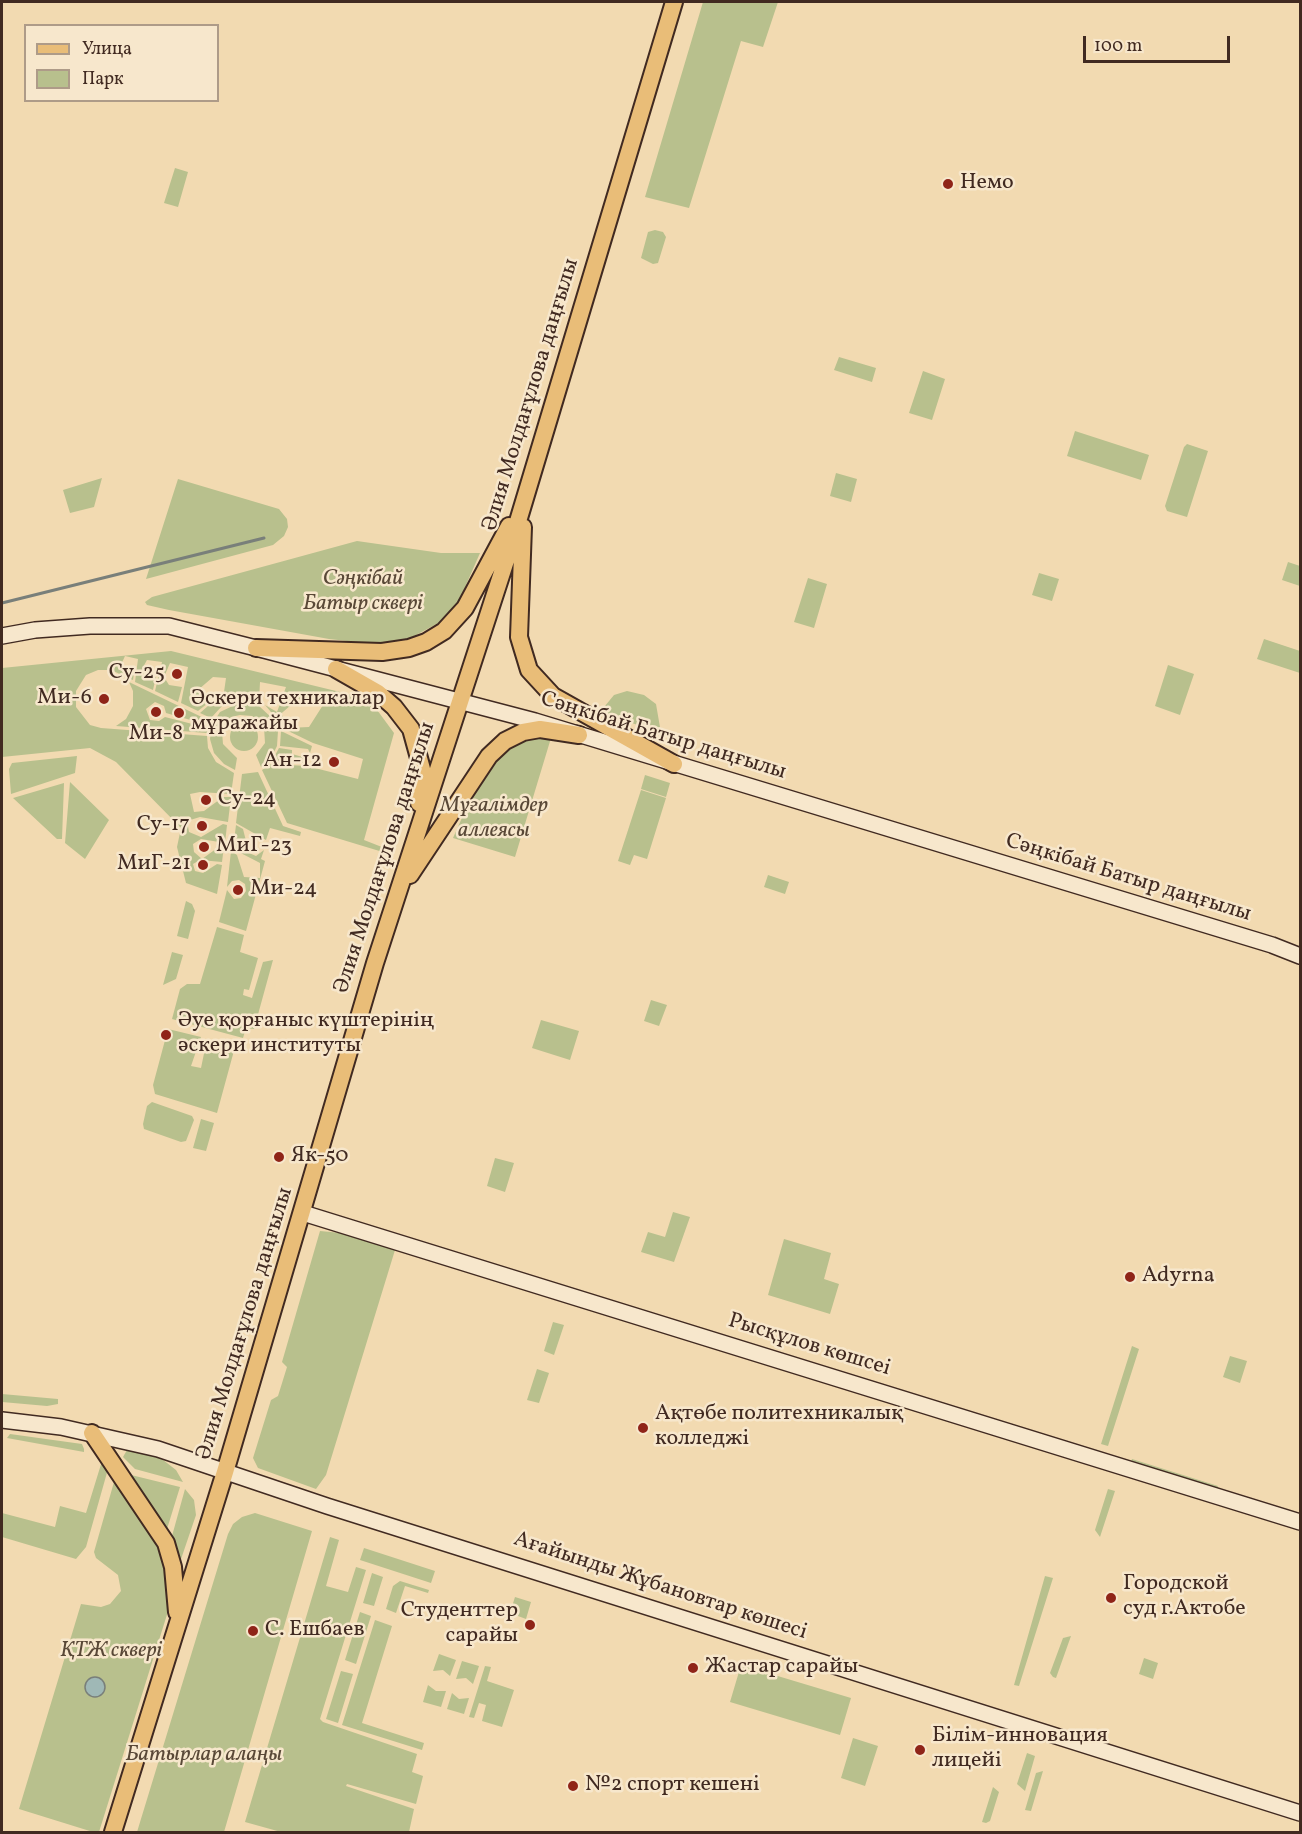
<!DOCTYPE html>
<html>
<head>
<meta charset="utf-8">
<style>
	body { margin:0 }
	#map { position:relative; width:1302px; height:1834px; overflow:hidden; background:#f2dab1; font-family:Vollkorn,serif }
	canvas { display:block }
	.frame { position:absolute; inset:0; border:3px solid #412a21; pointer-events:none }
	.legend { position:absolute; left:24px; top:24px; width:195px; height:78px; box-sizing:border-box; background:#f7e7cc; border:2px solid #ae9b88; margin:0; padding:8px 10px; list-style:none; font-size:18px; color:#412a21 }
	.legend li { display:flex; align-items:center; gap:12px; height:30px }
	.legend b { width:30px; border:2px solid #ae9b88 }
	.scale { position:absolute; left:1083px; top:36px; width:147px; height:27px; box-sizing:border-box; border:3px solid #412a21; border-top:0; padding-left:8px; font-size:18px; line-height:21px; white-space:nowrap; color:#412a21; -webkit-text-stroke:4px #f7e7cc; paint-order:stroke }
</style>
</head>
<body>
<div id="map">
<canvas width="1302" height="1834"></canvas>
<div class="frame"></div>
<ul class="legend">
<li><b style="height:8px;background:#e9bd78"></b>Улица</li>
<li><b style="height:16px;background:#b8c08d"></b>Парк</li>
</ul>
<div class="scale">100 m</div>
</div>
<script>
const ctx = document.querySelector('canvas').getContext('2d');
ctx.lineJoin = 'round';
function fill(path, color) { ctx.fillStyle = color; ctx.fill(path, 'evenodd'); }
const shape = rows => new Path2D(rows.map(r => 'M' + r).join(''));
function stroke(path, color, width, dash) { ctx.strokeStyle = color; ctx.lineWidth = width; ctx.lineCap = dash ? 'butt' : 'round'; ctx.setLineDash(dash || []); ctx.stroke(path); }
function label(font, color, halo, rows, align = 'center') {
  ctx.font = font + ' Vollkorn,serif'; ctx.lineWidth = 5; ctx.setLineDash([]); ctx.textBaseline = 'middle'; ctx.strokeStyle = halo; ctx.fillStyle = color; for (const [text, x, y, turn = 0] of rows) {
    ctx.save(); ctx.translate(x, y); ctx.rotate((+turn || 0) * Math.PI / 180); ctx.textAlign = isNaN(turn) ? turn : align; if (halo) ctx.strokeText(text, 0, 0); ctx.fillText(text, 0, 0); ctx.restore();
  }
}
const green = shape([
	[703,2,778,2,763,47,741,41,689,208,645,197],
	[175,168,188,172,178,207,164,203],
	[655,230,663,232,666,237,658,263,653,264,641,258,648,232],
	[839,357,876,368,872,382,834,370],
	[923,371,945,379,932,420,909,413],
	[1075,431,1149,455,1141,480,1067,456],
	[1187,444,1208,451,1187,517,1167,511,1165,506,1184,447],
	[836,473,857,479,851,502,830,496],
	[102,478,94,507,70,513,63,490],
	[178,479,279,509,287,519,288,527,284,536,273,545,146,579],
	[357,541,441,553,480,553,459,601,446,619,403,642,384,645,329,639,169,610,147,605,145,602,152,597],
	[1288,562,1300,566,1300,586,1282,580],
	[1039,573,1059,579,1052,601,1032,595],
	[808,578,827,584,814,628,794,622],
	[1264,639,1300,651,1300,673,1257,659],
	[171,651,369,699,394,733,364,840,387,849,386,853,287,823,262,770,271,764,307,766,358,779,363,759,313,743,280,727,278,720,282,715,288,728,309,727,323,705,298,699,276,718,265,705,277,712,286,687,260,682,259,702,244,699,230,702,222,706,211,718,200,713,224,692,226,678,213,677,198,690,208,703,198,711,181,703,188,667,170,663,164,677,169,685,182,687,178,702,155,691,162,662,147,660,142,669,147,677,156,677,153,690,135,682,138,659,125,656,120,667,124,674,134,673,133,680,111,670,98,670,86,675,76,691,76,707,90,725,101,728,207,736,208,748,216,762,234,773,231,794,200,792,190,794,194,812,204,811,223,797,231,797,228,822,200,817,187,821,189,832,201,837,223,824,227,825,225,843,201,839,193,844,194,852,202,859,220,846,224,846,222,862,200,860,193,864,195,871,203,873,217,864,222,865,217,894,186,883,177,847,181,828,116,762,90,748,2,757,2,668],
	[1168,665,1194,674,1180,715,1155,706],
	[129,682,210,721,208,725,166,713,164,706,155,702,146,709,150,720,159,721,165,717,208,728,207,733,116,726,126,719,133,706,133,691],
	[627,691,644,695,656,704,661,733,600,712,614,695],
	[239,703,259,706,273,719,263,724,252,716,240,715,231,717,223,729,211,726,220,712],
	[275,722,278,731,277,746,271,758,261,767,256,755,265,743,264,727],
	'230 737a14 14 0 1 1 28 0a14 14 0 1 1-28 0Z',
	[211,729,222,732,223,744,237,758,235,770,224,764,214,753,210,739],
	[281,731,312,746,310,753,308,749,280,746],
	[532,737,551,738,515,857,453,838,477,784,494,761,513,745],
	[279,748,292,750,292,754,306,758,309,756,307,763,272,761],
	[77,756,75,773,11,794,9,769,12,763],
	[258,772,283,826,301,832,300,836,270,828,266,840,236,823,242,774],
	[645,775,670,783,666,797,641,789],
	[70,782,109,820,85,859,65,843],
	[64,783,62,839,57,839,13,798],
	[641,790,666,798,647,859,634,855,630,865,618,861],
	[236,825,243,829,249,853,256,856,264,850,261,859,265,861,246,931,219,922,227,890,234,899,241,898,246,891,245,884,239,880,232,881,227,887,231,851,237,855,244,877,260,878,260,863,233,849],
	[768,875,789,882,785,894,764,887],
	[186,901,192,904,195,911,188,939,177,936],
	[217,927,244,935,240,952,258,958,249,990,244,989,243,995,252,998,263,962,273,960,254,1029,246,1028,243,1038,172,1019,180,989,187,984,200,984],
	[172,952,183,955,176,979,163,985],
	[651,1000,667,1005,659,1026,644,1021],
	[541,1020,579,1031,570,1060,532,1048],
	[168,1029,201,1037,191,1066,201,1068,207,1039,235,1047,217,1113,155,1094,153,1085],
	[152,1102,192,1116,194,1120,186,1141,181,1142,144,1129,143,1124,147,1106],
	[201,1119,214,1123,206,1151,193,1148],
	[495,1158,514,1163,505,1192,487,1186],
	[673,1212,690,1217,674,1262,641,1252,648,1232,665,1237],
	[320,1231,341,1233,395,1250,326,1475,316,1489,258,1468,253,1458,271,1400,278,1396,287,1367,282,1362],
	[784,1239,831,1253,824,1279,839,1284,830,1314,768,1295],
	[553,1322,564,1325,554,1355,544,1351],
	[1132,1346,1139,1349,1108,1446,1101,1444],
	[1230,1356,1247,1361,1240,1383,1223,1377],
	[537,1369,549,1373,539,1403,527,1400],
	[2,1394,58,1399,58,1404,47,1406,2,1402],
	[10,1434,82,1444,84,1449,84,1452,7,1438],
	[127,1450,158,1456,176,1470,183,1482,135,1469,123,1457],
	[1132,1459,1218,1486,1217,1489,1130,1466],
	[102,1461,110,1462,86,1547,76,1559,2,1537,2,1513,55,1527,60,1506,86,1513],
	[127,1474,180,1487,167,1529],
	[114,1482,138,1511,156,1542,165,1572,170,1605,99,1832,93,1832,19,1809,81,1604,101,1607,110,1604,121,1591,118,1575,96,1558,94,1552],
	[185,1489,194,1500,196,1515,179,1565,172,1536],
	[1108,1489,1115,1491,1100,1537,1095,1530],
	[255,1513,312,1531,224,1832,137,1832,228,1534,233,1524,242,1517],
	[330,1537,339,1540,326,1586,348,1592,356,1567,366,1570,320,1719,323,1722,417,1754,412,1772,423,1776,416,1804,347,1784,346,1786,414,1809,409,1832,281,1832,245,1822],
	[364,1548,435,1571,431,1583,360,1560],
	[372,1573,383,1577,374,1606,363,1603],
	[1045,1576,1053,1578,1019,1686,1014,1685],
	[400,1581,429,1590,428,1593,405,1586,396,1613,386,1609,393,1586],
	[515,1597,531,1602,526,1619,510,1613],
	[360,1612,371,1616,356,1664,345,1660],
	[375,1620,392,1626,362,1723,424,1743,422,1750,342,1725],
	[1071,1636,1056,1678,1053,1677,1050,1673,1063,1638],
	[439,1654,456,1660,450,1676,443,1670,433,1671],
	[1144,1658,1158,1663,1153,1679,1139,1674],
	[462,1661,479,1666,473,1684,466,1678,456,1679],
	[741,1665,851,1698,840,1735,730,1702],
	[485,1666,491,1667,487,1681,514,1690,502,1727,482,1721,486,1705,479,1703,474,1718,469,1717],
	[341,1671,353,1674,338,1723,326,1719],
	[428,1685,436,1691,446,1691,441,1707,423,1702],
	[452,1693,459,1699,469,1698,464,1714,447,1709],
	[853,1738,878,1746,865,1786,841,1778],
	[1027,1753,1035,1756,1025,1791,1017,1784],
	[1043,1771,1031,1811,1025,1810,1036,1773],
	[993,1787,999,1792,990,1821,986,1823,982,1822]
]);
const water = shape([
	'85 1687a10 10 0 1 1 20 0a10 10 0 1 1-20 0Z'
]);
const stream = shape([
	[2,603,264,538]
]);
const secondary = shape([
	[2,636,35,630,90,626,169,626,256,648,535,721,1272,945,1300,956],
	[303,1213,1300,1522],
	[2,1420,61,1427,158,1449,327,1506,1300,1813]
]);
const primary = shape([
	[523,527,519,637,529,670,553,696,674,764],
	[256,648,382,652,409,648,426,642,444,631,465,608,509,526],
	[336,669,378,693,394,707,411,729,422,769,419,803],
	[410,875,489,756,505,741,523,732,540,729,579,735],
	[92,1433,166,1543,173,1567,177,1612],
	[113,1832,225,1472,375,963,510,548,674,2]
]);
const markers = [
	[948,184,6,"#8f2418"],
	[177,674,6,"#8f2418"],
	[104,699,6,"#8f2418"],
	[156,712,6,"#8f2418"],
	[179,713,6,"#8f2418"],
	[334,762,6,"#8f2418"],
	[206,800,6,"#8f2418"],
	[202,826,6,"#8f2418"],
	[204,847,6,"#8f2418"],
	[203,865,6,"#8f2418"],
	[238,890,6,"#8f2418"],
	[166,1035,6,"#8f2418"],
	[279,1157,6,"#8f2418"],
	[1130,1277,6,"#8f2418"],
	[643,1428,6,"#8f2418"],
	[1111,1598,6,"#8f2418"],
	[530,1625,6,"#8f2418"],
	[253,1631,6,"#8f2418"],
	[693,1668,6,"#8f2418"],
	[920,1750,6,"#8f2418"],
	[573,1786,6,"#8f2418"]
];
const poiNames = [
	["Немо",960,184],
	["Су-25",165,674,"right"],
	["Ми-6",92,699,"right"],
	["Әскери техникалар",191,700],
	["мұражайы",191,725],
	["Ми-8",156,735,"center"],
	["Ан-12",322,762,"right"],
	["Су-24",218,800],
	["Су-17",190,826,"right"],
	["МиГ-23",216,847],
	["МиГ-21",191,865,"right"],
	["Ми-24",250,890],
	["Әуе қорғаныс күштерінің",178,1022],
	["әскери институты",178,1047],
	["Як-50",291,1157],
	["Adyrna",1142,1277],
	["Ақтөбе политехникалық",655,1415],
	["колледжі",655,1440],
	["Городской",1123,1585],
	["суд г.Актобе",1123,1610],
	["Студенттер",518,1612,"right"],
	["сарайы",518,1637,"right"],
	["С. Ешбаев",265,1631],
	["Жастар сарайы",705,1668],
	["Білім-инновация",932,1737],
	["лицейі",932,1762],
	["№2 спорт кешені",585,1786]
];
const streetNames = [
	["Әлия Молдағұлова даңғылы",532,395,-73],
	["Сәңкібай Батыр даңғылы",663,737,17],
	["Әлия Молдағұлова даңғылы",386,858,-72],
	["Сәңкібай Батыр даңғылы",1128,879,17],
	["Әлия Молдағұлова даңғылы",246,1324,-73],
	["Рысқұлов көшсеі",809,1346,17],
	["Ағайынды Жұбановтар көшесі",660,1587,18]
];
const parkNames = [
	["Сәңкібай",363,580],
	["Батыр сквері",363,605],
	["Мұғалімдер",494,807],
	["аллеясы",494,832],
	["ҚТЖ сквері",111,1652],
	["Батырлар алаңы",204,1756]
];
fill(green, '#b8c08d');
fill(water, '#9fb8b6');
stroke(water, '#797f7a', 1.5);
stroke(stream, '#797f7a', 3);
stroke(secondary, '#412a21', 18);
stroke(primary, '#412a21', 20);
stroke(secondary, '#f7e7cc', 15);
stroke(primary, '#e9bd78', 16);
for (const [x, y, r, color] of markers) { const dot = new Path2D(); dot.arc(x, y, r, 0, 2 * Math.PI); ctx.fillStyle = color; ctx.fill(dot); stroke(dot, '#f7e7cc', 2); }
label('22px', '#412a21', '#f7e7cc', poiNames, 'left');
label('22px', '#412a21', '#f7e7cc', streetNames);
label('italic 22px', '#594837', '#f7e7cc', parkNames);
</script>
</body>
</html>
